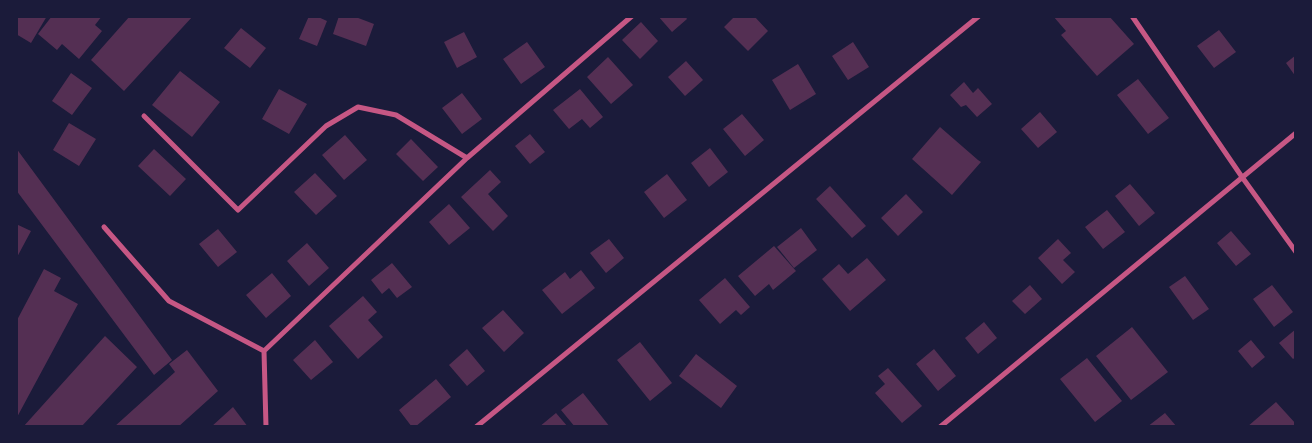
<!DOCTYPE html>
<html>
<head>
<meta charset="utf-8">
<style>
	body { margin:0 }
	#map { position:relative; width:1312px; height:443px; overflow:hidden; background:#1b1b3a; font-family:Overpass,sans-serif }
	canvas { display:block }
	.frame { position:absolute; inset:0; border:18px solid #1b1b3a; pointer-events:none }
</style>
</head>
<body>
<div id="map">
<canvas width="1312" height="443"></canvas>
<div class="frame"></div>
</div>
<script>
const ctx = document.querySelector('canvas').getContext('2d');
ctx.lineJoin = 'round';
function fill(path, color) { ctx.fillStyle = color; ctx.fill(path, 'evenodd'); }
const shape = rows => new Path2D(rows.map(r => 'M' + r).join(''));
function stroke(path, color, width, dash) { ctx.strokeStyle = color; ctx.lineWidth = width; ctx.lineCap = dash ? 'butt' : 'round'; ctx.setLineDash(dash || []); ctx.stroke(path); }
const building = shape([
	[16,16,47,16,31,43,16,34],
	[52,16,102,16,95,25,102,31,79,59,62,44,57,50,38,34],
	[130,16,193,16,124,91,91,60],
	[309,16,316,16,327,21,317,46,299,39],
	[339,16,353,16,374,24,366,46,333,34],
	[658,16,685,16,687,19,672,32],
	[735,16,741,16,743,18,745,16,754,16,768,31,748,51,724,27],
	[1053,16,1109,16,1134,44,1097,76,1061,35,1066,31],
	[641,22,658,41,640,59,622,40],
	[241,28,266,48,250,68,224,48],
	[1219,30,1236,52,1214,68,1197,46],
	[464,32,477,57,457,68,444,42],
	[527,42,545,67,521,84,503,59],
	[853,42,869,67,848,80,832,56],
	[1296,55,1296,77,1286,63],
	[608,57,633,85,611,104,587,77],
	[686,61,703,80,685,96,668,77],
	[798,64,816,94,790,110,772,80],
	[180,71,220,102,192,137,152,105],
	[71,73,92,88,72,115,52,101],
	[1138,79,1169,118,1148,134,1117,95],
	[964,82,973,93,978,88,992,104,977,117,966,105,961,107,950,95],
	[279,89,307,104,289,134,262,119],
	[580,89,603,117,590,128,582,119,569,129,553,110],
	[462,93,482,119,462,134,442,108],
	[1040,112,1057,132,1038,148,1021,129],
	[742,114,764,140,745,156,723,129],
	[69,123,96,139,79,166,53,150],
	[940,127,978,160,981,162,952,195,912,159],
	[530,134,545,152,530,164,515,146],
	[345,135,367,160,344,180,322,155],
	[411,139,438,167,423,181,396,154],
	[16,148,172,360,154,375,16,190],
	[710,148,728,172,709,187,691,163],
	[154,149,186,179,170,196,138,166],
	[490,170,501,182,488,194,508,216,493,231,461,197],
	[315,173,337,196,316,215,294,192],
	[667,174,687,200,664,218,644,192],
	[1130,184,1155,213,1139,226,1115,196],
	[830,186,866,226,852,238,816,199],
	[906,194,923,212,898,236,881,218],
	[449,204,470,228,449,245,429,222],
	[1107,210,1125,232,1103,249,1085,227],
	[16,224,31,231,16,259],
	[801,228,817,250,794,268,777,247],
	[218,229,237,252,218,267,199,244],
	[1231,231,1251,254,1236,266,1217,243],
	[609,239,624,258,606,273,590,253],
	[1058,239,1071,253,1063,260,1075,272,1062,284,1038,258],
	[307,243,329,268,309,286,287,261],
	[774,246,796,271,773,290,769,284,755,296,738,276],
	[867,258,886,280,850,311,822,279,839,264,848,274],
	[392,263,412,287,397,298,389,288,382,294,371,280],
	[44,269,61,278,54,291,78,304,16,419,16,322],
	[581,270,595,288,562,314,542,290,565,272,570,279],
	[272,273,291,296,266,318,246,295],
	[1185,276,1209,309,1193,320,1169,287],
	[725,278,750,307,741,315,736,310,720,324,699,300],
	[1030,285,1042,299,1025,314,1012,301],
	[1272,285,1293,312,1274,327,1253,299],
	[363,296,377,312,368,320,383,337,358,359,329,326],
	[503,310,524,333,504,352,482,328],
	[984,322,997,338,978,354,965,338],
	[1132,327,1168,372,1131,400,1096,356],
	[1296,329,1296,357,1293,359,1279,343],
	[105,336,137,367,81,427,23,427],
	[315,340,333,362,311,380,293,360],
	[1251,340,1265,357,1252,368,1238,351],
	[640,342,672,383,650,401,617,360],
	[467,349,485,371,467,386,449,365],
	[934,349,956,376,938,391,916,364],
	[187,350,218,391,178,427,114,427,175,372,169,364],
	[696,354,737,386,721,408,679,376],
	[1087,358,1122,401,1095,422,1060,379],
	[888,368,922,406,902,423,875,393,885,384,878,376],
	[436,379,451,397,415,427,412,427,399,410],
	[583,393,610,427,575,427,561,410],
	[1276,402,1296,424,1296,427,1247,427],
	[233,407,248,427,211,427],
	[556,413,568,427,539,427],
	[1165,413,1177,427,1147,427]
]);
const minor = shape([
	[1132,16,1242,177,1296,252],
	[144,116,238,210,326,126,358,107,396,115,467,158],
	[104,227,169,301,264,351],
	[264,351,467,158,632,16],
	[264,351,266,427],
	[476,427,979,16],
	[940,427,1296,133]
]);
fill(building, '#542f53');
stroke(minor, '#c65784', 5);
</script>
</body>
</html>
